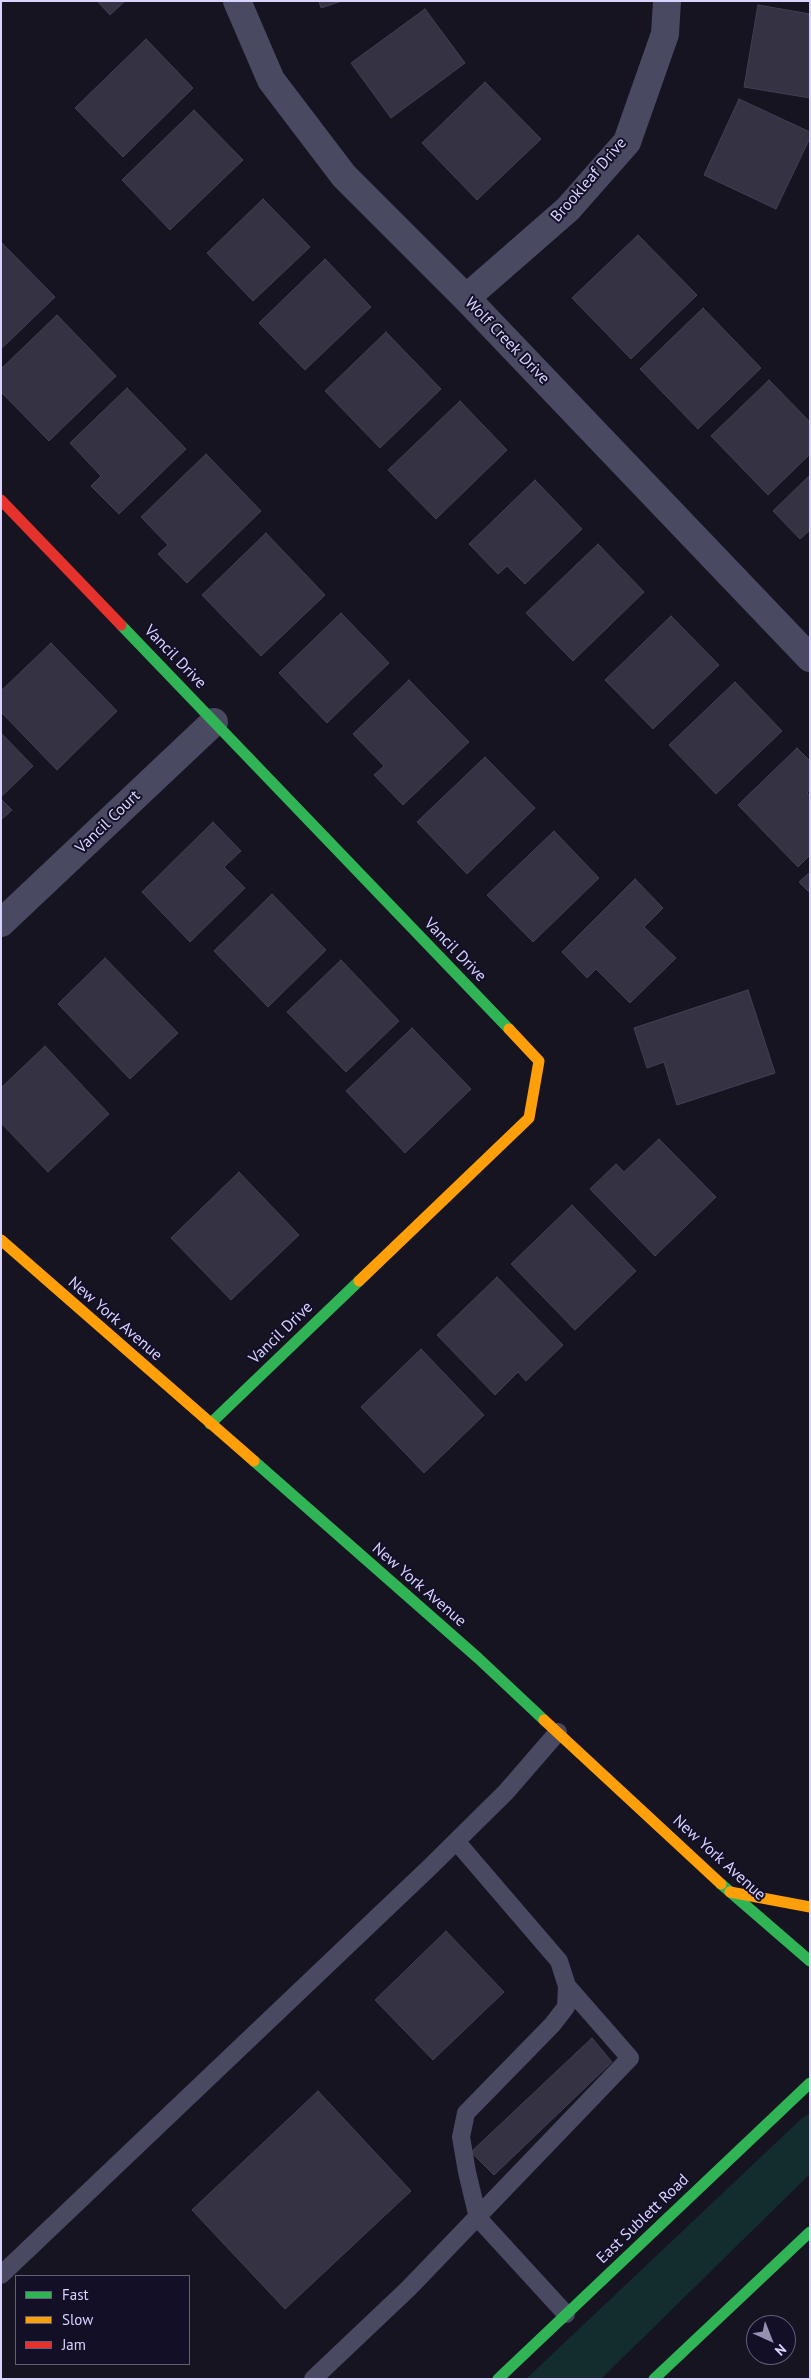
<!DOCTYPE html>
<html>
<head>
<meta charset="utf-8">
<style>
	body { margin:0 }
	#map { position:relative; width:811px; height:2380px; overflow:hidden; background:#161421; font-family:"PT Sans",sans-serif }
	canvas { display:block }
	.frame { position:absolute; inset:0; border:2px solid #d9d4ff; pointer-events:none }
	.legend { position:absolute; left:15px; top:2275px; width:175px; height:90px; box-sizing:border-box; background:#130f26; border:1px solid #625e7d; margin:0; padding:6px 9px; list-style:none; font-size:15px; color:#d9d4ff }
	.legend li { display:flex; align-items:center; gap:10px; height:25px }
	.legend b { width:25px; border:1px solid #625e7d }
	.north { position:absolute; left:746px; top:2315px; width:50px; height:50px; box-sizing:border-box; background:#130f26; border:1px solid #625e7d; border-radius:50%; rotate:136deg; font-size:14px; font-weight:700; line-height:20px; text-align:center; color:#d9d4ff }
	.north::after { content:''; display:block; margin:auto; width:18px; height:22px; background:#9591b1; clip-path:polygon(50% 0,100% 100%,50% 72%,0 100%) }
</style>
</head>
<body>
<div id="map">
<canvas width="811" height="2380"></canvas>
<div class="frame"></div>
<ul class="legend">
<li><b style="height:6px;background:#30b455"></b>Fast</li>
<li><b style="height:6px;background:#ff9f0a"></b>Slow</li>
<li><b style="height:6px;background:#e5322d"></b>Jam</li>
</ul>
<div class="north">N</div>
</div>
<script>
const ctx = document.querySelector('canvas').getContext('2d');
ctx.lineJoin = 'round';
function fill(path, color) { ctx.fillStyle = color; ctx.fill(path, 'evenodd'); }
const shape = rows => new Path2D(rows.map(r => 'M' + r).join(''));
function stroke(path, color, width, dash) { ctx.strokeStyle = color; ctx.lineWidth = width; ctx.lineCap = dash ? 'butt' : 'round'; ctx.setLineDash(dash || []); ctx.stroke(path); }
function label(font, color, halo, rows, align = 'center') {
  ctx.font = font + ' "PT Sans",sans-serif'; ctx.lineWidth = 4; ctx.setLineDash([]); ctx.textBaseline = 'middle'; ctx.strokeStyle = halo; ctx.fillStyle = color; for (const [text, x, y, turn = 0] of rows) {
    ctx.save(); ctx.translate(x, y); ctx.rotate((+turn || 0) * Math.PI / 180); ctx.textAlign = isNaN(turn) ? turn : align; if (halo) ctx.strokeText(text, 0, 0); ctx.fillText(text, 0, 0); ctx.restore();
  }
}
const green = shape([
	[810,2113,810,2174,601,2379,526,2379,801,2119]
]);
const building = shape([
	[97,1,125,1,110,15,97,1],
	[319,1,342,1,321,8,319,1],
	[758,5,810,14,810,98,744,87,758,5],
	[425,9,465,63,391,118,351,63,425,9],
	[146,39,193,88,123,157,75,108,146,39],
	[485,82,541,139,477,200,422,143,485,82],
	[739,99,810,132,810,138,776,209,704,175,739,99],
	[194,110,243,160,170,230,122,180,194,110],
	[263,199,310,247,253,301,207,253,263,199],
	[638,235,697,295,631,359,572,298,638,235],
	[1,242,55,297,1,349,1,242],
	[325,259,371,307,305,370,259,323,325,259],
	[703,308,761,368,698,429,640,369,703,308],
	[57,315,116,376,49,441,1,392,1,369,57,315],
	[386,332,441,389,380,448,325,391,386,332],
	[769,380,810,422,810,454,768,495,711,436,769,380],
	[127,388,186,449,119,514,91,486,101,476,70,443,127,388],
	[460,401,507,450,436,519,388,470,460,401],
	[206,454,261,511,187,583,158,554,168,545,141,517,206,454],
	[810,475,810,530,800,539,773,511,810,475],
	[535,480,582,529,525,584,507,566,498,574,469,544,535,480],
	[266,533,325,595,261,656,202,595,266,533],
	[598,544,644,592,573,661,526,613,598,544],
	[341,613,389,663,327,723,279,673,341,613],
	[671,616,719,665,653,729,605,680,671,616],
	[51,643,117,711,57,770,1,712,1,691,51,643],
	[409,680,469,742,403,805,374,775,384,766,353,734,409,680],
	[735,682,782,731,716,794,669,745,735,682],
	[1,733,33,766,1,797,1,733],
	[797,748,810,761,810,790,807,793,810,796,810,855,798,867,738,805,797,748],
	[485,757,535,808,467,874,417,822,485,757],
	[1,799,12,810,1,820,1,799],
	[213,822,241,851,224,867,245,888,190,942,142,892,213,822],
	[554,831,599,878,533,942,487,895,554,831],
	[810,872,810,893,799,882,810,872],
	[635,879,663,908,644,927,676,958,630,1003,596,969,587,978,562,952,635,879],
	[272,894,326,950,268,1007,214,951,272,894],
	[105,958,178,1033,130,1079,58,1004,105,958],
	[341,960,399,1021,346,1072,287,1012,341,960],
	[748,990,775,1073,677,1105,664,1062,647,1068,634,1028,748,990],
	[412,1028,471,1089,405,1153,346,1091,412,1028],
	[45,1046,109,1114,48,1172,1,1123,1,1088,45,1046],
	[659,1139,716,1197,655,1256,590,1189,616,1164,624,1172,659,1139],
	[239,1172,299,1235,231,1300,171,1238,239,1172],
	[572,1205,636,1271,575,1330,511,1264,572,1205],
	[497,1277,563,1345,526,1381,518,1372,495,1395,437,1335,497,1277],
	[421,1349,484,1415,424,1473,361,1407,421,1349],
	[446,1931,504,1992,433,2060,375,2000,446,1931],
	[592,2038,612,2062,494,2175,471,2152,592,2038],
	[318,2091,411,2191,285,2309,192,2210,318,2091]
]);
const lane = shape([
	[456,1841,559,1961,567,1986,566,2007,552,2025,466,2113,461,2137,467,2172,478,2218,566,2314],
	[1,2275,430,1867,506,1792,558,1732],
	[313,2379,409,2288,630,2058,567,1986]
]);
const street = shape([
	[237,1,271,80,344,176,466,298,810,658],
	[466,298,568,209,627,142,665,34,667,1],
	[1,923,214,722]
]);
const fast = shape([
	[121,625,509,1029],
	[210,1424,359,1281],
	[254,1461,478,1658,544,1720],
	[721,1884,810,1961],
	[498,2379,810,2083],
	[654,2379,810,2232]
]);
const slow = shape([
	[1,1240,254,1461],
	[359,1281,529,1118,539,1061,509,1029],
	[544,1720,721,1884],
	[730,1892,810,1907]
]);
const jam = shape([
	[1,500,121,625]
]);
const streetNames = [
	["Brookleaf Drive",589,180,-49],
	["Wolf Creek Drive",507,341,46],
	["Vancil Drive",175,657,46],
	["Vancil Court",108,822,-44],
	["Vancil Drive",455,950,46],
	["New York Avenue",115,1319,41],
	["Vancil Drive",281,1333,-44],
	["New York Avenue",419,1585,41],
	["New York Avenue",719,1858,42],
	["East Sublett Road",643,2219,-44]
];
fill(green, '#132c2d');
fill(building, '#343243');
stroke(building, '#433f54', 1);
stroke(lane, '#4a4962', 18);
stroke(street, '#4a4962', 28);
stroke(fast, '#30b455', 11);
stroke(slow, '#ff9f0a', 11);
stroke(jam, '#e5322d', 11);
label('16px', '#d9d4ff', '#130f26', streetNames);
</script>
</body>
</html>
